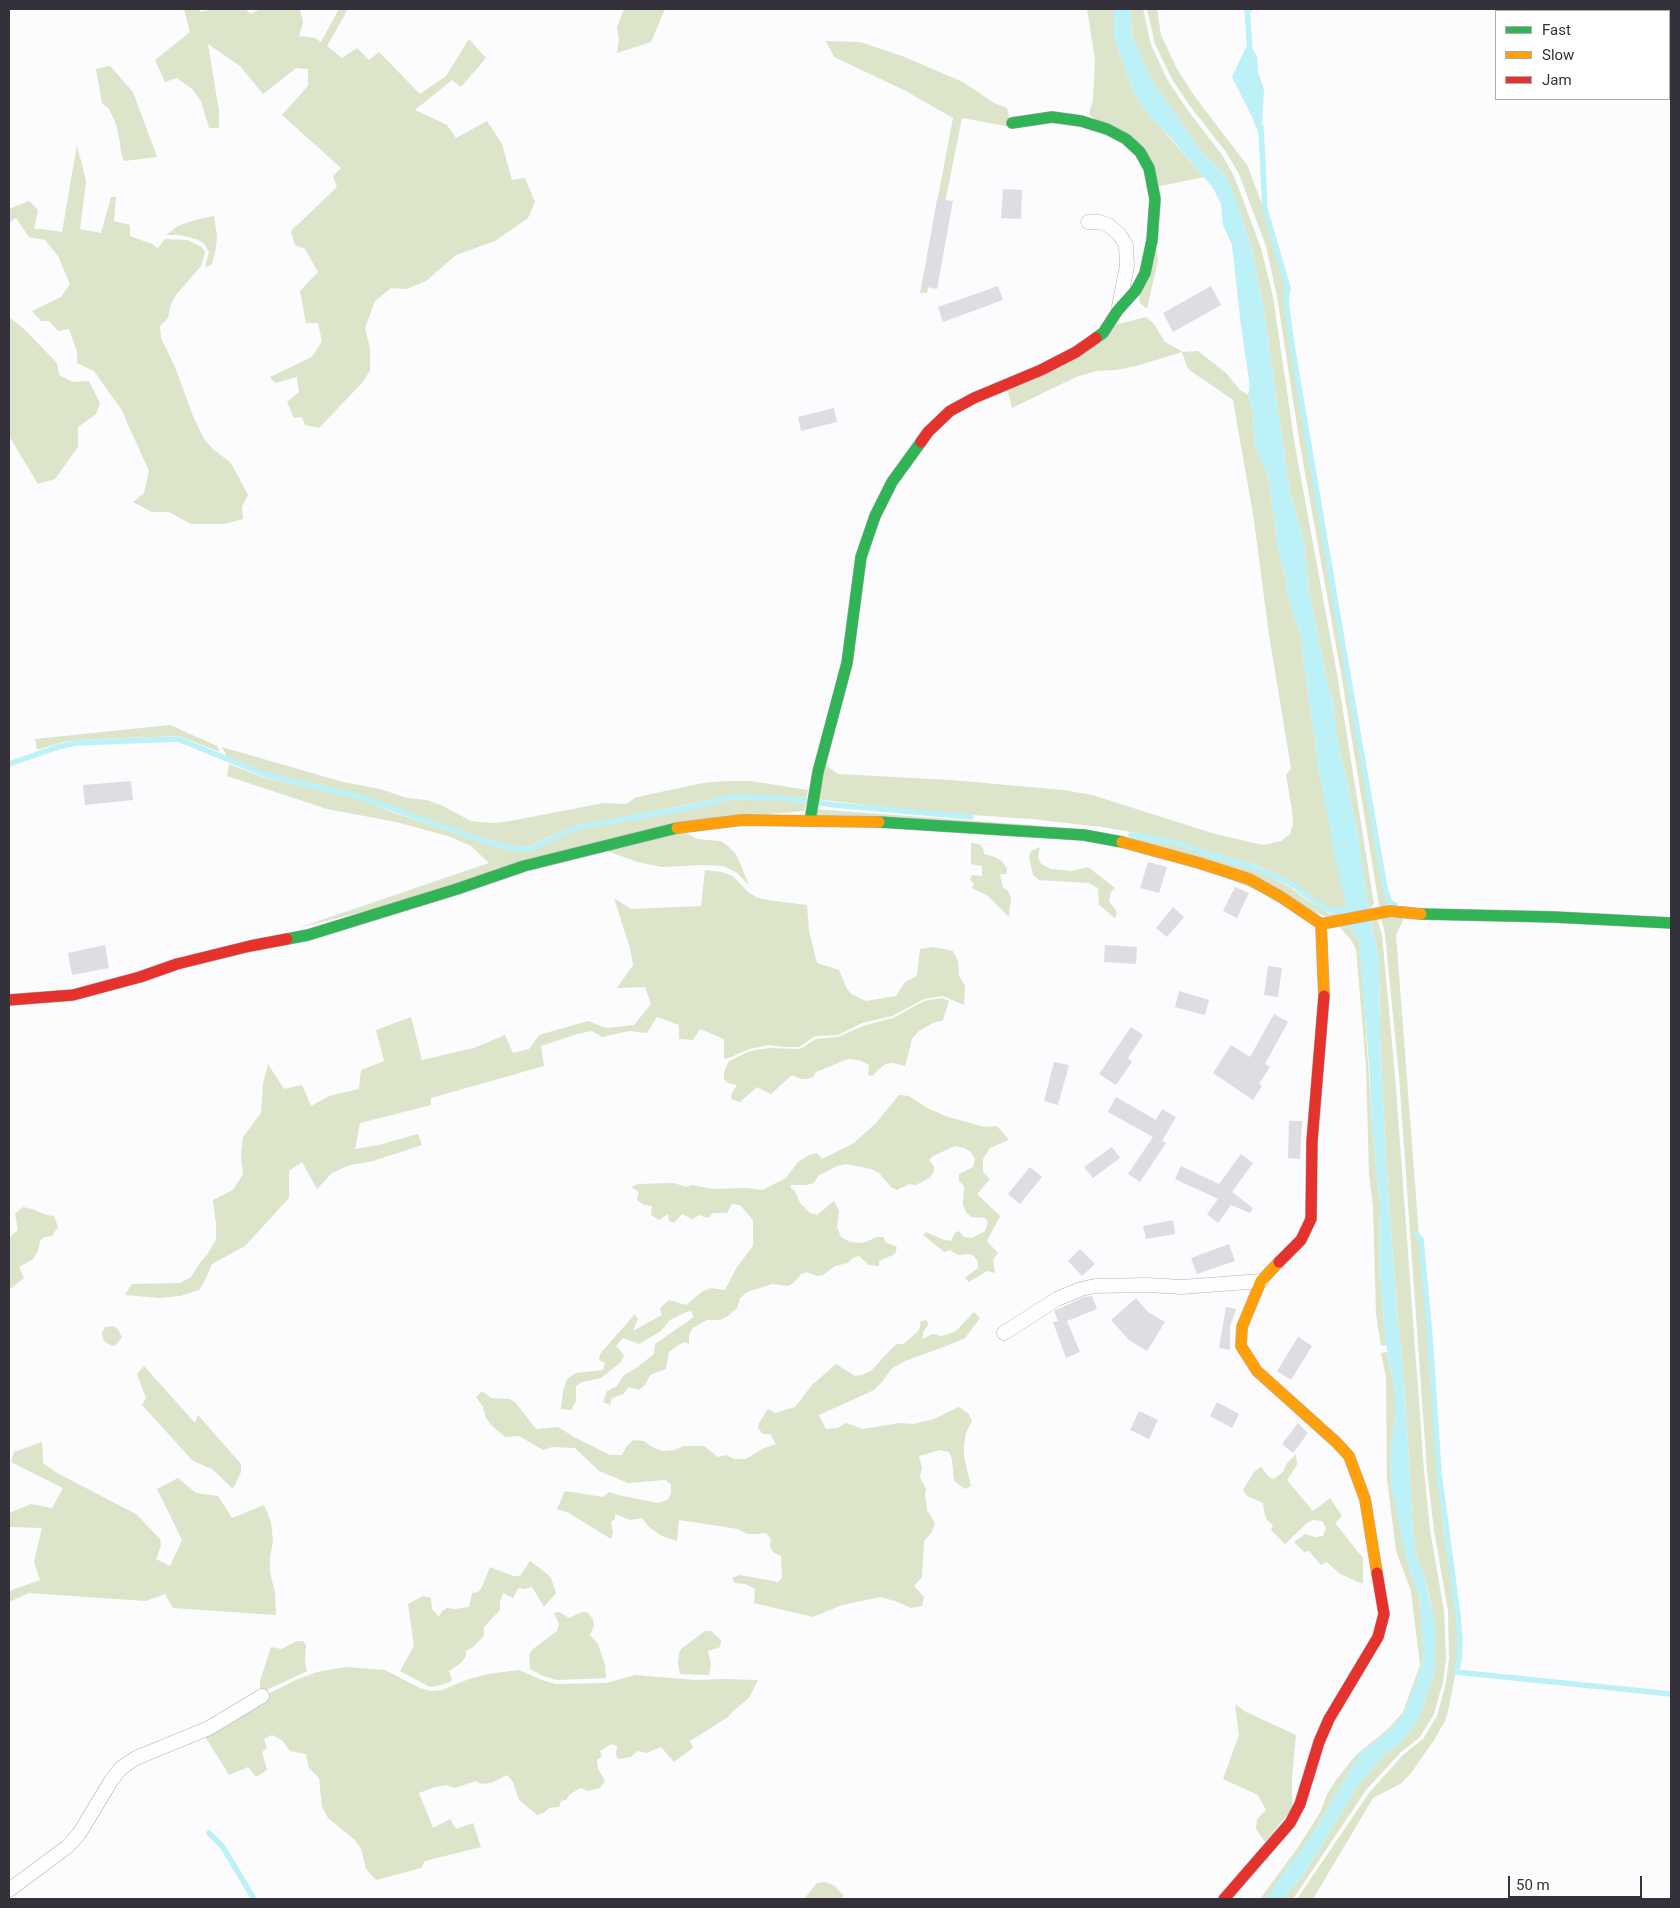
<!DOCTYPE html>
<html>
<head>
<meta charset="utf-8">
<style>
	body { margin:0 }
	#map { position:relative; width:1680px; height:1908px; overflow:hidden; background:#fcfbfd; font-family:Roboto,sans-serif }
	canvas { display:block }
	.frame { position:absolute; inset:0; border:10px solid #34313a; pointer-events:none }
	.legend { position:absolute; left:1495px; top:10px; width:175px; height:90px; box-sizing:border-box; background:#fff; border:1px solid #aeadb0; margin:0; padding:6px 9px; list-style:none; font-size:15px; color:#34313a }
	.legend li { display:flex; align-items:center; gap:10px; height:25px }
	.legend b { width:25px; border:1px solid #aeadb0 }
	.scale { position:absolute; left:1508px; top:1876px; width:134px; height:22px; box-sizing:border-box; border:2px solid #34313a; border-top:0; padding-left:6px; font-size:15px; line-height:18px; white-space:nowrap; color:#34313a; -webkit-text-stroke:4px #fff; paint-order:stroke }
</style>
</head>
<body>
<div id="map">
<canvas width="1680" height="1908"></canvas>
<div class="frame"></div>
<ul class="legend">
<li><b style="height:6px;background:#30b455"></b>Fast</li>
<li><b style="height:6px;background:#ff9f0a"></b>Slow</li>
<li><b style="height:6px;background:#e5322d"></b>Jam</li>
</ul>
<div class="scale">50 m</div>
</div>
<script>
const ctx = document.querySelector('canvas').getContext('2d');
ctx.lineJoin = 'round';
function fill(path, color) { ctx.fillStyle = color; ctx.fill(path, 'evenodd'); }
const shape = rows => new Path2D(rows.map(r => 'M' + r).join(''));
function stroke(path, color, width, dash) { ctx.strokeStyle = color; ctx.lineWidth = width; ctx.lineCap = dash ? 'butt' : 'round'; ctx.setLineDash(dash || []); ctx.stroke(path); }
const green = shape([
	[184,9,199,9,201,12,213,9,245,9,251,14,260,9,300,9,303,22,299,36,315,38,321,42,339,9,348,9,327,46,342,58,357,48,369,60,379,52,420,94,446,76,469,39,486,58,461,87,452,80,415,110,447,125,456,138,487,121,502,144,512,180,525,178,535,202,528,218,495,241,456,255,426,281,407,289,391,288,375,301,365,328,370,348,370,371,361,384,319,428,305,425,302,417,294,418,287,402,299,392,297,377,275,383,270,377,312,357,322,341,318,323,306,323,300,291,318,272,305,249,295,245,291,231,337,187,333,176,341,168,282,115,308,86,308,69,296,68,263,94,240,66,208,44,219,111,219,128,209,128,201,101,192,89,177,78,165,82,155,60,190,32],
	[624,9,665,9,651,42,617,53,619,40,617,27],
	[1087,9,1114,9,1114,38,1132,88,1142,106,1204,177,1156,187,1152,167,1089,114,1093,100,1095,59],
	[1130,9,1143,9,1151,45,1168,81,1186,108,1222,155,1234,176,1261,248,1273,297,1295,446,1337,674,1374,904,1369,909,1356,824,1336,731,1333,700,1327,681,1309,590,1303,537,1290,493,1264,311,1252,249,1240,212,1224,174,1202,152,1151,79,1132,35],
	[1147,9,1157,9,1161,35,1177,69,1195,97,1247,165,1264,209,1284,275,1287,288,1285,301,1291,346,1384,890,1389,903,1380,911,1341,673,1300,445,1277,296,1266,246,1239,174,1226,152,1190,106,1172,79,1155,44],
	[826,41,860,42,902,56,963,82,994,103,1007,108,1011,127,962,118,927,293,920,293,953,118,904,90,834,57],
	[110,66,133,92,157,157,124,161,121,152,120,143,116,124,109,109,102,103,96,69],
	[77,145,86,181,80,229,101,233,111,197,116,197,114,221,130,225,130,236,152,244,158,248,165,239,187,240,202,247,205,252,201,266,175,296,170,307,168,318,160,326,161,338,175,367,193,416,204,439,213,449,231,463,248,495,242,507,243,519,224,524,191,524,169,512,152,512,133,502,144,493,149,471,121,409,94,371,77,363,77,352,69,329,58,331,49,321,41,321,32,311,61,297,70,284,58,256,45,240,29,237,16,218,9,223,9,209,29,201,38,210,34,229,42,229,62,232],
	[214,216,217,236,216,248,212,264,205,268,209,252,204,244,197,239,179,235,166,235,178,226,195,220],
	[1155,241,1158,260,1147,309,1140,303,1139,292],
	[9,317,23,328,57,363,59,375,73,382,89,381,100,403,96,414,78,427,78,447,55,479,38,484,9,436],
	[1146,317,1154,324,1165,342,1183,352,1198,351,1226,373,1240,390,1248,395,1253,412,1255,447,1268,475,1279,552,1286,580,1289,602,1300,632,1319,771,1347,907,1344,913,1330,918,1124,839,819,818,814,809,1031,825,1176,844,1206,856,1258,871,1290,887,1308,901,1329,914,1337,912,1345,908,1332,908,1321,904,1293,882,1257,865,1206,851,1176,840,1102,827,1031,819,928,812,815,799,824,764,838,774,951,780,1063,790,1092,795,1215,834,1263,845,1281,841,1290,834,1293,824,1292,810,1286,775,1291,768,1269,635,1254,520,1233,400,1188,369,1182,352,1136,366,1116,370,1096,371,1076,377,1012,408,1007,388,1111,326],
	[170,725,217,746,220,752,179,736,76,740,63,742,37,750,35,739],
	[222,747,343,782,380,789,407,798,427,800,443,806,471,821,480,822,494,823,510,821,604,803,624,804,630,802,634,798,651,794,703,783,726,781,750,781,808,790,806,798,783,796,732,795,682,806,579,825,545,838,531,846,514,847,479,837,358,794,270,774,228,759],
	[229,764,268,779,357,798,392,812,478,841,513,851,532,850,580,829,684,811,733,799,783,800,806,804,804,811,745,816,298,928,489,863,471,846,448,836,396,822,327,809,227,776],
	[684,832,697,839,721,841,729,847,736,854,749,885,737,873,724,866,703,865,662,867,638,862,604,850],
	[971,843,979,844,983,848,984,854,995,857,1002,861,1007,869,1006,874,1000,874,1003,888,1008,891,1011,897,1009,917,988,896,972,888,974,884,970,880,972,875,982,876,982,866,971,864],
	[1040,847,1038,857,1041,864,1051,869,1071,871,1088,867,1115,888,1111,892,1109,901,1117,912,1115,918,1099,905,1098,888,1089,883,1039,880,1033,875,1029,857,1031,851],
	[705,870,722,872,733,876,748,892,758,898,767,900,807,905,809,931,817,963,839,970,846,987,851,994,866,1001,896,996,905,982,917,976,920,949,933,947,953,951,958,961,959,976,965,986,964,1005,943,996,924,999,892,1016,862,1023,838,1035,815,1036,799,1047,783,1047,769,1045,749,1049,729,1058,724,1059,724,1039,700,1029,693,1040,679,1039,679,1025,657,1017,647,1033,629,1031,602,1037,592,1031,577,1034,541,1046,544,1066,431,1098,431,1105,360,1123,355,1149,379,1145,418,1134,422,1145,373,1161,350,1165,332,1173,317,1189,302,1162,289,1171,289,1198,245,1246,212,1264,206,1278,199,1290,180,1296,159,1298,125,1295,132,1284,180,1283,191,1277,200,1263,207,1255,216,1240,216,1224,213,1200,233,1190,243,1174,241,1155,243,1137,261,1113,263,1084,268,1064,284,1089,302,1085,311,1106,329,1096,359,1089,361,1070,384,1061,376,1030,411,1017,422,1060,474,1048,505,1035,513,1053,529,1049,539,1035,588,1021,606,1028,634,1025,651,1004,645,987,617,988,633,965,630,948,614,898,631,909,701,906],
	[1381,916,1405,916,1396,935,1419,1236,1417,1233,1415,1235,1420,1239,1429,1338,1437,1473,1444,1533,1457,1616,1458,1660,1449,1707,1445,1721,1434,1740,1411,1773,1402,1783,1373,1798,1313,1899,1297,1899,1369,1793,1403,1755,1423,1739,1437,1716,1446,1683,1449,1658,1448,1611,1434,1530,1427,1470,1399,1076,1385,934],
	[1377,919,1382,935,1395,1076,1424,1471,1430,1530,1444,1611,1446,1658,1443,1682,1434,1714,1420,1737,1401,1752,1366,1790,1293,1899,1283,1899,1304,1874,1357,1787,1383,1756,1400,1743,1418,1721,1435,1671,1431,1603,1425,1578,1416,1555,1413,1530,1404,1378,1398,1324,1386,1161,1380,1033,1379,958,1371,920],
	[1344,924,1355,933,1359,942,1361,956,1372,1124,1380,1204,1379,1266,1386,1345,1381,1346,1376,1314,1373,1207,1369,1174,1366,1066,1356,949,1351,940,1339,926],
	[942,998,949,1001,943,1020,933,1023,919,1031,912,1039,905,1066,893,1063,885,1064,877,1071,873,1076,868,1075,869,1065,859,1060,848,1059,816,1072,813,1077,806,1079,801,1079,792,1075,771,1094,757,1087,740,1102,731,1099,732,1093,737,1085,728,1083,724,1079,724,1072,729,1061,750,1051,769,1048,800,1049,816,1039,838,1037,863,1026,893,1018,924,1001],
	[899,1095,909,1096,927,1108,948,1117,985,1127,997,1126,1009,1140,990,1148,983,1159,983,1172,990,1179,977,1194,1000,1216,987,1241,998,1253,993,1259,995,1273,987,1271,969,1282,965,1278,978,1268,978,1262,974,1256,969,1254,958,1255,950,1250,944,1252,923,1235,926,1232,944,1240,951,1241,955,1233,959,1231,964,1237,972,1238,985,1231,988,1222,985,1218,971,1217,966,1212,963,1205,964,1186,959,1181,959,1174,973,1167,975,1159,971,1152,964,1148,955,1146,933,1156,929,1160,934,1166,934,1172,929,1178,916,1185,909,1184,897,1190,891,1187,879,1173,871,1169,846,1164,837,1166,818,1176,814,1183,806,1185,791,1185,791,1188,795,1191,800,1203,810,1213,817,1215,834,1201,839,1211,837,1227,841,1237,850,1242,863,1243,877,1237,884,1237,885,1242,897,1247,895,1254,879,1261,879,1266,869,1265,859,1256,854,1257,848,1263,835,1266,823,1275,817,1276,807,1272,801,1274,795,1282,788,1286,772,1284,747,1292,740,1298,737,1308,728,1316,720,1320,707,1320,693,1328,689,1334,689,1344,685,1342,680,1344,669,1352,666,1369,650,1375,645,1385,639,1390,629,1387,623,1394,612,1398,610,1405,603,1402,607,1391,617,1386,624,1375,635,1369,654,1354,655,1344,694,1317,691,1311,684,1313,670,1320,661,1331,639,1344,623,1338,616,1346,624,1355,621,1362,601,1378,582,1382,576,1386,576,1401,571,1410,561,1409,563,1391,567,1379,576,1373,603,1370,605,1363,599,1360,600,1354,635,1314,638,1319,633,1331,662,1315,660,1308,669,1300,686,1305,703,1291,711,1288,725,1290,737,1267,753,1246,753,1220,740,1205,732,1204,727,1213,713,1213,708,1218,699,1215,692,1219,682,1214,674,1223,669,1221,668,1214,659,1220,651,1215,652,1206,644,1205,637,1200,639,1192,631,1187,638,1184,674,1183,686,1187,693,1185,712,1189,747,1188,762,1190,786,1178,798,1162,809,1155,817,1153,822,1159,854,1143,876,1123],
	[23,1207,32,1209,46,1215,54,1216,58,1227,52,1236,44,1237,40,1241,38,1251,33,1259,19,1267,24,1278,9,1290,9,1238,18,1230,15,1214],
	[974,1312,980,1318,965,1338,949,1345,905,1361,892,1368,882,1382,874,1390,819,1415,826,1429,837,1428,846,1423,863,1429,900,1423,913,1424,934,1419,959,1407,968,1413,972,1421,966,1433,964,1446,964,1457,971,1486,965,1489,954,1481,952,1459,949,1452,940,1450,919,1456,922,1468,920,1477,926,1489,925,1495,927,1510,935,1523,932,1532,924,1541,922,1577,914,1586,924,1597,922,1606,911,1608,895,1601,880,1597,842,1605,813,1617,754,1603,755,1589,745,1584,735,1583,732,1578,740,1575,778,1582,782,1578,781,1556,773,1552,770,1546,771,1539,766,1533,756,1534,747,1534,738,1529,679,1520,677,1541,662,1536,649,1527,642,1518,630,1520,615,1514,615,1519,611,1522,613,1532,611,1539,569,1513,557,1509,565,1491,603,1497,609,1492,618,1495,658,1503,667,1500,671,1494,671,1484,665,1480,628,1483,599,1471,575,1448,552,1447,543,1450,519,1436,505,1437,492,1426,486,1418,483,1407,476,1397,482,1391,491,1398,509,1399,515,1402,536,1429,558,1427,574,1437,610,1455,622,1455,626,1447,633,1440,644,1441,652,1447,662,1451,674,1450,684,1446,704,1446,718,1457,726,1455,734,1459,746,1459,762,1449,776,1444,770,1434,763,1434,758,1428,759,1423,768,1409,775,1413,795,1407,812,1385,836,1364,855,1376,862,1375,871,1371,891,1349,897,1344,903,1344,914,1335,919,1330,921,1321,927,1320,928,1325,923,1332,922,1339,933,1334,941,1336,952,1333,958,1329],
	[112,1326,117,1328,122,1337,117,1344,113,1346,108,1344,103,1340,102,1333,105,1327],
	[1387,1352,1395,1393,1395,1414,1390,1458,1392,1489,1409,1568,1420,1599,1423,1649,1422,1665,1405,1712,1391,1729,1362,1752,1351,1768,1315,1830,1274,1890,1265,1899,1260,1899,1299,1846,1321,1811,1327,1794,1336,1780,1356,1755,1388,1729,1403,1712,1420,1665,1411,1591,1396,1551,1387,1479,1386,1378,1381,1353],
	[144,1366,195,1423,198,1415,241,1464,241,1472,233,1489,212,1469,193,1461,142,1405,146,1398,137,1374],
	[42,1442,43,1463,57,1473,136,1514,160,1539,161,1546,156,1559,170,1566,182,1540,157,1489,178,1478,196,1493,218,1496,232,1518,264,1505,271,1522,273,1541,270,1557,270,1572,275,1593,276,1615,173,1608,165,1594,146,1601,29,1593,9,1602,9,1591,40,1580,34,1562,42,1528,9,1527,9,1513,31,1504,52,1508,63,1488,11,1462,14,1452],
	[1296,1454,1297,1465,1287,1480,1313,1511,1330,1498,1342,1516,1335,1523,1363,1558,1363,1584,1340,1574,1327,1562,1321,1565,1309,1551,1304,1552,1294,1542,1305,1534,1315,1537,1323,1536,1326,1528,1322,1521,1313,1520,1307,1523,1285,1544,1271,1530,1273,1525,1267,1520,1264,1511,1263,1503,1247,1496,1243,1490,1254,1472,1261,1467,1269,1477,1274,1479,1283,1472,1287,1463],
	[530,1561,546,1573,551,1578,556,1593,544,1607,532,1587,524,1589,518,1588,513,1598,503,1593,500,1602,500,1610,484,1627,484,1636,473,1647,466,1651,466,1656,461,1663,449,1671,452,1681,441,1685,430,1687,400,1671,414,1646,408,1604,423,1596,431,1598,432,1609,439,1617,442,1611,447,1608,455,1609,469,1607,472,1593,478,1592,482,1587,490,1567,513,1576,520,1576],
	[559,1612,569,1618,582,1612,587,1612,593,1619,594,1626,590,1635,598,1644,605,1665,606,1678,557,1680,543,1676,530,1669,529,1654,533,1649,557,1631,559,1624,554,1613],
	[705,1631,711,1631,721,1640,720,1647,708,1651,711,1664,709,1675,680,1674,678,1663,679,1654,681,1649],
	[297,1641,303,1641,306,1645,305,1661,307,1671,260,1693,260,1681,271,1647,281,1649],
	[345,1667,385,1670,420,1688,430,1691,442,1690,469,1679,488,1674,519,1670,542,1680,556,1684,607,1683,635,1675,695,1680,723,1679,758,1680,749,1698,732,1712,728,1717,690,1741,693,1748,674,1762,661,1747,646,1753,638,1751,631,1757,618,1759,616,1754,617,1746,611,1744,600,1751,602,1756,597,1760,598,1769,605,1781,600,1788,588,1791,581,1788,570,1794,566,1800,561,1801,559,1807,549,1808,545,1812,537,1815,519,1800,513,1782,507,1775,491,1783,482,1784,476,1781,455,1788,446,1785,435,1787,419,1793,433,1828,450,1819,456,1829,473,1823,481,1847,425,1861,421,1868,376,1880,366,1869,361,1849,355,1840,328,1818,322,1807,319,1778,309,1768,306,1754,290,1751,282,1740,272,1735,264,1739,267,1748,262,1752,267,1770,256,1777,248,1767,229,1775,206,1738,201,1735,262,1697,296,1680,317,1672],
	[1235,1704,1246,1712,1296,1735,1292,1777,1292,1809,1265,1842,1256,1829,1257,1819,1266,1810,1258,1795,1223,1779,1239,1735],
	[825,1882,835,1886,843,1895,842,1899,804,1899,817,1883]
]);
const water = shape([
	[1114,9,1130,9,1132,35,1151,79,1202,152,1224,174,1232,188,1252,249,1264,311,1290,493,1303,537,1309,590,1327,681,1333,700,1336,731,1356,824,1371,920,1379,958,1380,1033,1386,1161,1398,1324,1404,1378,1413,1530,1416,1555,1425,1578,1436,1630,1435,1671,1418,1721,1400,1743,1383,1756,1357,1787,1304,1874,1283,1899,1265,1899,1315,1830,1351,1768,1362,1752,1391,1729,1405,1712,1422,1665,1423,1649,1420,1599,1409,1568,1402,1541,1392,1489,1390,1458,1395,1414,1395,1393,1386,1345,1379,1266,1380,1204,1372,1124,1369,1063,1359,942,1355,933,1344,924,1344,913,1347,907,1337,867,1319,771,1300,632,1289,602,1286,580,1279,552,1268,475,1255,447,1253,412,1248,395,1250,387,1241,326,1232,245,1223,225,1221,204,1213,188,1171,138,1153,120,1142,106,1132,88,1114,38],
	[1248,43,1257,56,1258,72,1264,89,1261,141,1253,119,1232,77]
]);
const stream = shape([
	[1250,51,1247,9,1250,9],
	[1261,127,1265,209,1288,288,1286,301,1292,346,1344,652,1385,889,1390,902,1395,905],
	[9,764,58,747,75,743,178,739,269,776,357,796,478,839,514,849,532,849,546,841,579,827,683,809,732,797,783,798,835,805,971,817],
	[1131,835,1175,842,1205,853,1256,868,1292,884,1320,906,1332,911,1353,908],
	[1416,1234,1421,1239,1430,1338,1439,1473,1458,1616,1460,1640,1459,1660,1456,1672,1671,1694],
	[209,1833,223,1847,254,1899]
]);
const building = shape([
	[1003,189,1022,190,1021,219,1001,218],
	[937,199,953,201,937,289,922,286],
	[998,286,1003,300,943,322,938,307],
	[1211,286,1221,305,1173,332,1163,313],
	[834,408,837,422,801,431,798,417],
	[131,781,133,800,85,805,83,785],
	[1148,862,1167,867,1159,893,1140,888],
	[1235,887,1249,893,1237,918,1223,911],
	[1173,907,1184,917,1167,937,1156,928],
	[105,945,109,968,72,975,68,953],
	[1105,945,1137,947,1136,964,1104,962],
	[1268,966,1282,968,1278,997,1264,995],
	[1179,991,1209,1000,1205,1015,1175,1007],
	[1274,1014,1288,1022,1265,1064,1270,1067,1259,1084,1262,1086,1253,1100,1213,1073,1231,1045,1250,1057],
	[1131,1027,1143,1035,1128,1058,1132,1062,1116,1085,1099,1074],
	[1054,1062,1069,1065,1058,1105,1044,1101],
	[1116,1097,1156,1120,1162,1109,1176,1117,1162,1141,1166,1143,1140,1182,1128,1174,1153,1137,1108,1112],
	[1289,1121,1302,1121,1300,1159,1288,1158],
	[1112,1147,1120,1158,1093,1178,1084,1167],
	[1241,1154,1253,1163,1232,1192,1253,1208,1250,1213,1231,1205,1218,1223,1207,1214,1218,1199,1175,1179,1181,1166,1219,1184],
	[1030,1167,1042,1177,1020,1204,1008,1194],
	[1173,1220,1175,1234,1146,1239,1143,1226],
	[1229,1244,1235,1261,1197,1274,1191,1258],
	[1080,1249,1095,1264,1082,1276,1068,1261],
	[1092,1296,1097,1309,1067,1321,1080,1352,1066,1358,1053,1322,1058,1321,1054,1311,1084,1297],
	[1136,1298,1148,1312,1165,1322,1147,1351,1129,1340,1111,1320],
	[1226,1307,1236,1309,1230,1326,1230,1350,1219,1348],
	[1298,1337,1312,1346,1291,1380,1277,1371],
	[1217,1402,1239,1414,1232,1428,1210,1416],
	[1139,1411,1158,1420,1149,1439,1130,1430],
	[1298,1423,1308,1433,1293,1453,1282,1444]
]);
const street = shape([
	[1088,222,1099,222,1108,225,1119,234,1126,245,1127,266,1119,306],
	[1004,1333,1057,1299,1081,1289,1095,1286,1147,1285,1182,1287,1261,1281],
	[9,1890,67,1847,79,1834,111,1781,121,1768,136,1758,209,1728,262,1696]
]);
const fast = shape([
	[1012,123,1052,117,1081,121,1107,129,1126,139,1140,152,1149,168,1155,199,1152,240,1145,273,1136,290,1118,310,1103,333,1096,338],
	[810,821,818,772,847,663,861,557,875,516,892,482,921,442],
	[879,822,1084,835,1122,842],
	[1421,914,1554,917,1671,923],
	[287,939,308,935,457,889,524,866,677,828]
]);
const slow = shape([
	[677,828,742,820,879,822],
	[1122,842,1199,863,1249,879,1281,897,1321,924,1390,911,1421,914],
	[1321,924,1324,996],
	[1279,1262,1261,1281,1242,1327,1241,1346,1257,1371,1336,1442,1349,1456,1365,1499,1377,1573]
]);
const jam = shape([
	[921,442,928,432,950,411,974,398,1041,370,1076,352,1096,338],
	[9,1000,73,995,140,977,177,964,250,946,287,939],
	[1279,1262,1301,1240,1311,1219,1312,1141,1324,996],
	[1224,1899,1290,1823,1300,1804,1319,1742,1329,1719,1378,1637,1384,1614,1377,1573]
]);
fill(green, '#dce4ca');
fill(water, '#bbf1f7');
stroke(stream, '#bbf1f7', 5.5);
fill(building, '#dfdde2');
stroke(street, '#b3b1b6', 15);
stroke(fast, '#b3b1b6', 12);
stroke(slow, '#b3b1b6', 12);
stroke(jam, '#b3b1b6', 12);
stroke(street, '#fffeff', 14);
stroke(fast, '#30b455', 11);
stroke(slow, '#ff9f0a', 11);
stroke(jam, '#e5322d', 11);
</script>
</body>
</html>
